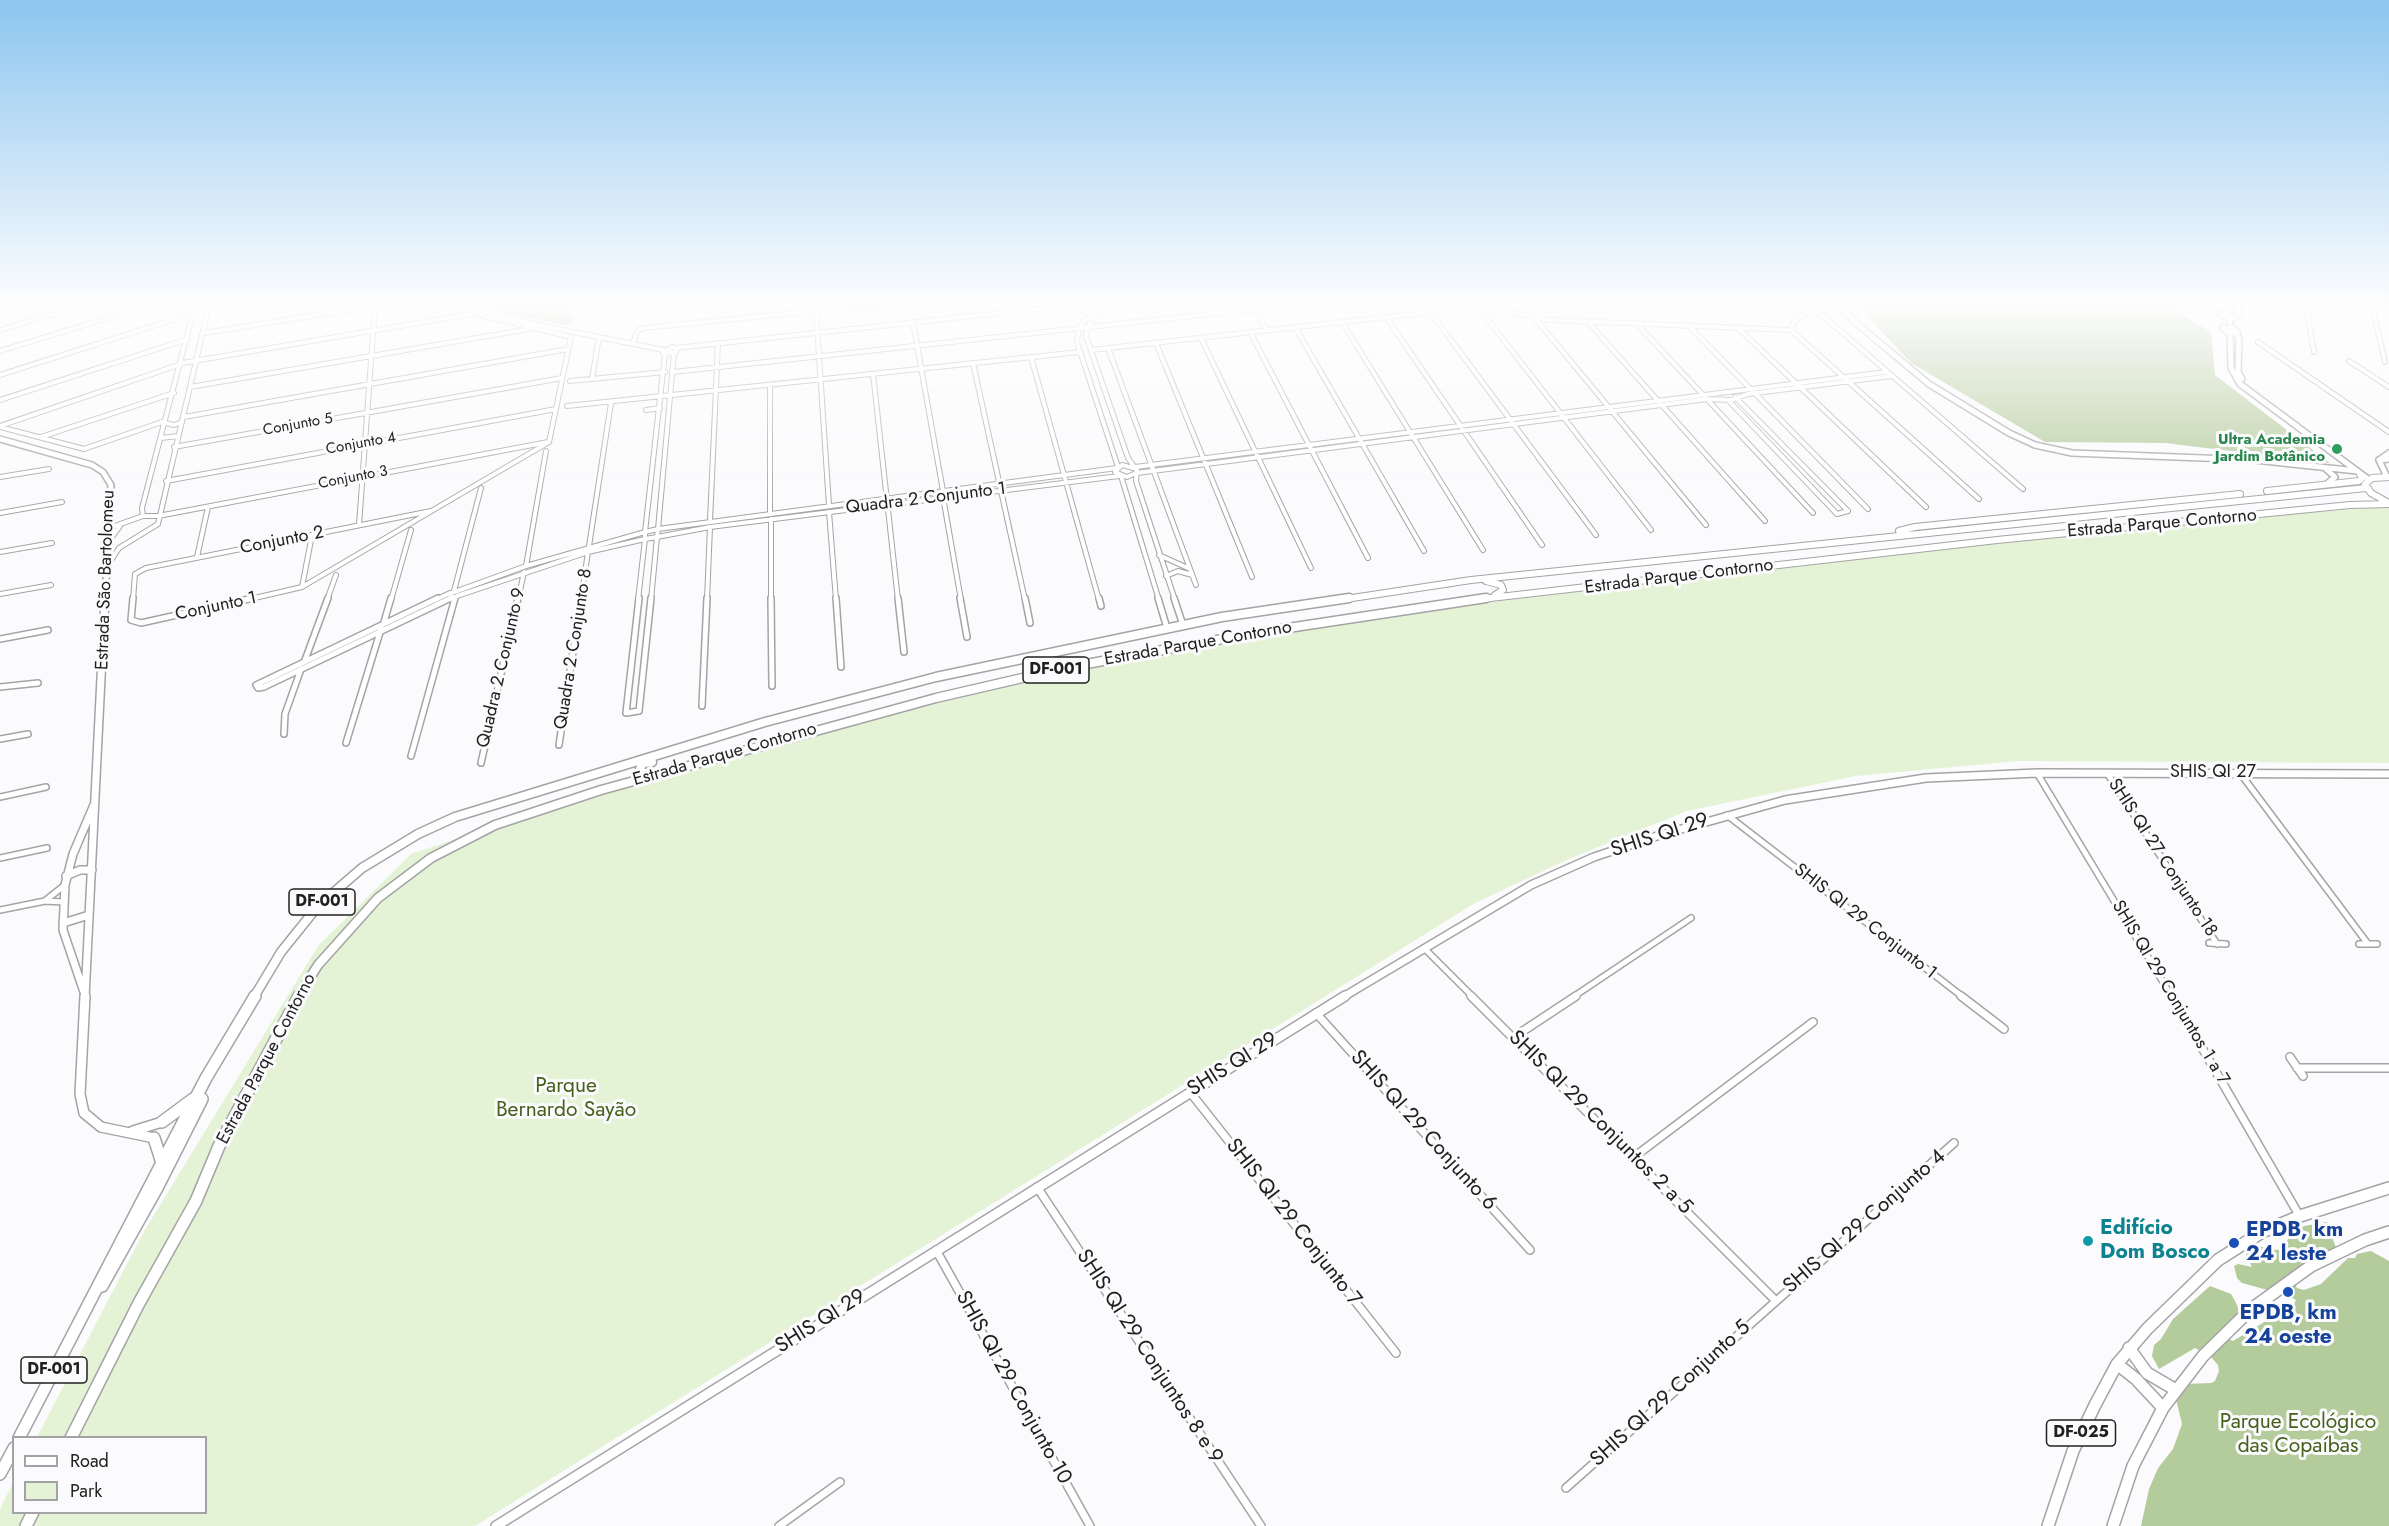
<!DOCTYPE html>
<html>
<head>
<meta charset="utf-8">
<style>
	body { margin:0 }
	#map { position:relative; width:2389px; height:1526px; overflow:hidden; background:#fbfbfd; font-family:Jost,sans-serif }
	canvas { display:block }
	.legend { position:absolute; left:12px; top:1436px; width:195px; height:78px; box-sizing:border-box; background:#fbfbfd; border:2px solid #a3a3a5; margin:0; padding:8px 10px; list-style:none; font-size:18px; color:#202021 }
	.legend li { display:flex; align-items:center; gap:12px; height:30px }
	.legend b { width:30px; border:2px solid #a3a3a5 }
</style>
</head>
<body>
<div id="map">
<canvas width="2389" height="1526"></canvas>
<ul class="legend">
<li><b style="height:8px;background:#fff"></b>Road</li>
<li><b style="height:16px;background:#e4f3d5"></b>Park</li>
</ul>
</div>
<script>
const ctx = document.querySelector('canvas').getContext('2d');
ctx.lineJoin = 'round';
function fill(path, color) { ctx.fillStyle = color; ctx.fill(path, 'evenodd'); }
const shape = rows => new Path2D(rows.map(r => 'M' + r).join(''));
function stroke(path, color, width, dash) { ctx.strokeStyle = color; ctx.lineWidth = width; ctx.lineCap = dash ? 'butt' : 'round'; ctx.setLineDash(dash || []); ctx.stroke(path); }
function label(font, color, halo, rows, align = 'center') {
  ctx.font = font + ' Jost,sans-serif'; ctx.lineWidth = 6; ctx.setLineDash([]); ctx.textBaseline = 'middle'; ctx.strokeStyle = halo; ctx.fillStyle = color; for (const [text, x, y, turn = 0] of rows) {
    ctx.save(); ctx.translate(x, y); ctx.rotate((+turn || 0) * Math.PI / 180); ctx.textAlign = isNaN(turn) ? turn : align; if (halo) ctx.strokeText(text, 0, 0); ctx.fillText(text, 0, 0); ctx.restore();
  }
}
const green = shape([
	[2389,506,2389,763,2019,761,1856,776,1687,811,1569,859,1475,903,475,1526,0,1526,0,1509,13,1483,14,1512,206,1512,206,1438,37,1437,143,1233,318,946,411,854,489,828,889,710,1190,642,1425,606,2296,511,2308,513]
]);
const forest = shape([
	[494,301,552,301,568,304,563,313,576,317,569,326,494,311],
	[830,301,967,301,846,314,844,304],
	[1853,301,2175,301,2176,311,2211,332,2215,375,2330,463,2165,443,2045,442,1911,363],
	[2327,1222,2337,1251,2293,1282,2297,1288,2304,1290,2321,1284,2348,1258,2355,1258,2357,1254,2371,1251,2389,1261,2389,1526,2141,1526,2149,1489,2158,1468,2173,1449,2182,1424,2175,1395,2185,1384,2211,1383,2215,1381,2219,1371,2218,1365,2211,1357,2195,1348,2159,1369,2152,1356,2154,1345,2161,1339,2173,1319,2210,1286,2231,1294,2235,1301,2240,1312,2234,1326,2217,1332,2233,1341,2294,1304,2296,1300,2289,1296,2242,1283,2237,1278,2234,1266,2238,1264,2252,1267,2246,1254,2253,1245,2277,1250,2282,1249,2290,1236,2304,1226]
]);
const minorFar2 = shape([
	[444,301,543,326,664,350],
	[1111,301,1084,321,1079,328,1077,342,1118,467],
	[1121,301,1095,317,1087,327,1086,336,1128,458,1133,465],
	[1251,301,1267,330],
	[1422,301,1596,535],
	[1441,301,1552,320,1791,330],
	[2305,301,2314,352],
	[2371,301,2385,362],
	[1478,307,1651,530],
	[0,308,26,301],
	[209,308,260,301],
	[489,311,490,301],
	[316,315,319,301],
	[1386,317,1542,545],
	[1535,318,1706,525],
	[913,322,943,491],
	[1342,322,1483,550],
	[1588,322,1765,521],
	[1637,324,1813,513],
	[1689,326,1868,509],
	[1295,327,1424,551],
	[1738,328,1926,507],
	[0,330,96,301],
	[1791,330,1794,322,1801,316,1812,312,1822,315,2023,489],
	[1791,330,1979,499],
	[1250,332,1368,558],
	[204,333,406,301],
	[1201,338,1311,568],
	[2258,342,2389,432],
	[1156,343,1252,577],
	[633,344,637,331,643,328,816,311,829,505],
	[672,347,677,349,676,352,663,353,672,347],
	[676,348,1112,301],
	[1108,348,1196,585],
	[1091,350,1432,312],
	[0,351,164,301],
	[1031,357,1099,600],
	[2349,361,2389,387],
	[182,363,471,314],
	[973,363,1025,600],
	[673,372,1331,301],
	[873,374,898,600],
	[0,375,194,313],
	[592,379,599,337],
	[570,381,665,372],
	[770,385,770,512],
	[190,387,529,329],
	[1735,397,1848,511],
	[0,400,188,339],
	[1728,400,1837,514,1848,511],
	[567,406,1080,352],
	[646,410,660,408],
	[184,417,568,349],
	[165,423,174,425,182,422],
	[0,426,181,364],
	[0,427,84,449,165,421],
	[41,437,174,393],
	[161,438,178,436],
	[174,447,562,378],
	[1135,467,1886,372],
	[1136,473,1127,477,1115,472,1122,465,1137,469,1136,481,1175,600],
	[1137,473,1707,399,1731,400,1748,394,1891,376],
	[1121,476,1159,600],
	[0,477,49,469],
	[166,481,556,409],
	[943,497,961,600],
	[829,512,836,600],
	[0,513,62,502],
	[143,516,142,508,196,301],
	[771,519,771,600],
	[710,521,718,343],
	[359,525,375,306],
	[109,528,143,516,158,516,548,442],
	[658,529,657,537,645,539,645,532,658,529],
	[658,529,674,353],
	[658,529,1117,468],
	[109,541,120,526],
	[589,546,611,403],
	[0,552,52,543],
	[1159,555,1190,569],
	[197,557,208,507],
	[526,566,546,451],
	[107,567,119,548,158,524,210,301],
	[1166,576,1178,571,1192,575],
	[302,587,312,535],
	[454,591,481,488],
	[0,594,51,585],
	[449,594,526,566,645,532,665,354],
	[457,596,588,552,645,539,638,600],
	[133,600,135,574,146,568,431,511],
	[246,600,302,587,549,442,571,337,423,301],
	[327,600,336,575],
	[391,600,411,530],
	[435,600,450,593],
	[447,600,453,597],
	[454,600,455,597],
	[518,600,524,572],
	[581,600,588,552],
	[651,600,657,537,710,527,1119,476],
	[707,600,710,527]
]);
const minorFar1 = shape([
	[133,598,131,620,141,623,253,598],
	[438,598,256,685,258,688,264,687,451,598],
	[639,598,626,713,639,711,651,598],
	[771,598,772,686],
	[836,598,841,667],
	[898,598,904,652],
	[960,598,967,637],
	[1025,598,1030,623],
	[1099,598,1101,606],
	[1158,598,1167,628],
	[1174,598,1183,625],
	[384,622,391,598],
	[0,639,48,630],
	[305,660,328,598],
	[0,687,38,683],
	[702,706,707,598],
	[284,734,285,714,301,669],
	[0,739,28,734],
	[346,743,381,629],
	[559,745,581,598],
	[411,756,455,598],
	[481,763,518,598],
	[2037,773,2172,997],
	[2107,773,2217,944],
	[2240,773,2368,944],
	[0,797,46,787],
	[1727,815,1963,997],
	[0,858,47,848],
	[46,900,65,885],
	[0,910,45,901,64,902],
	[2209,943,2226,944],
	[2359,944,2377,944],
	[1424,948,1473,997],
	[1573,997,1691,918]
]);
const minor = shape([
	[1471,996,1776,1301],
	[1961,996,2004,1029],
	[2172,996,2299,1215],
	[1316,1013,1530,1250],
	[1514,1037,1576,996],
	[2290,1057,2303,1076],
	[2297,1068,2389,1068],
	[1190,1092,1396,1353],
	[1634,1157,1813,1022],
	[1037,1187,1261,1526],
	[936,1250,1090,1526],
	[1566,1488,1954,1143],
	[779,1526,840,1482]
]);
const tertiaryFar2 = shape([
	[1836,301,1857,324,1929,384,2009,433,2035,445,2072,453,2255,460,2357,471],
	[2229,313,2233,301],
	[2220,314,2232,315,2235,317,2230,318,2220,314],
	[2234,316,2238,314,2238,301],
	[2230,318,2230,322],
	[2223,328,2233,328,2237,332,2227,332,2223,328],
	[2230,333,2231,368,2240,384,2368,479],
	[2236,333,2239,339,2238,372,2242,379],
	[0,439,92,465,103,472,111,485,105,600],
	[2379,460,2387,477],
	[2379,460,2389,453],
	[2379,460,2389,459],
	[2326,469,2335,477,2328,483]
]);
const tertiaryFar1 = shape([
	[66,876,80,870,92,870],
	[63,923,89,915],
	[85,995,63,930,65,885,73,854,94,805],
	[85,997,105,598],
	[1343,997,1531,885,1594,857,1660,835,1785,800,1926,778,2037,773,2389,774]
]);
const tertiary = shape([
	[85,996,80,1094,84,1113,101,1127,154,1138],
	[133,1131,162,1122],
	[496,1526,1345,996]
]);
const primaryFar2 = shape([
	[2267,491,2359,481,2362,478,2360,474],
	[2387,502,2371,493,2365,484,2372,478,2389,477],
	[1899,531,1915,527,2240,494],
	[1486,581,1501,585,1503,590,1495,595],
	[1339,600,1471,580,2366,488],
	[1473,600,1997,540,2350,505,2389,504]
]);
const primaryFar1 = shape([
	[650,773,640,773,640,769,643,763,652,762],
	[254,997,281,952,318,906,362,868,418,834,455,817,765,722,936,677,1222,617,1349,598],
	[298,997,318,965,378,898,431,858,495,825,601,790,936,698,1070,667,1255,633,1486,598]
]);
const primary = shape([
	[162,1122,193,1099],
	[154,1138,162,1163],
	[102,1286,157,1188,202,1099],
	[2129,1348,2147,1373,2176,1390],
	[2117,1364,2136,1379,2163,1408],
	[19,1438,206,1078,255,996],
	[71,1438,139,1303,196,1201,219,1146,299,996],
	[0,1474,14,1448],
	[26,1526,33,1512],
	[2048,1526,2073,1451,2095,1405,2117,1364,2147,1329,2218,1260,2262,1232,2300,1216,2389,1188],
	[2113,1526,2133,1466,2163,1408,2203,1356,2250,1310,2311,1266,2365,1240,2389,1232]
]);
const markers = [
	[2337,449,6,"#2e9e5b"],
	[2088,1241,6,"#0f9aa8"],
	[2234,1243,6,"#1a4fb4"],
	[2288,1292,6,"#1a4fb4"]
];
const farStreetnames = [
	["Conjunto 5",298,425,-10],
	["Conjunto 4",361,444,-10],
	["Conjunto 3",353,478,-11]
];
const farLeisurenames = [
	["Ultra Academia",2325,440],
	["Jardim Botânico",2325,457]
];
const shields = [
	[1056,670,66],
	[322,902,66],
	[54,1370,66],
	[2081,1433,69]
];
const shieldNames = [
	["DF-001",1056,670],
	["DF-001",322,902],
	["DF-001",54,1370],
	["DF-025",2081,1433]
];
const streetNames = [
	["Quadra 2 Conjunto 1",926,499,-7],
	["Estrada Parque Contorno",2162,524,-5],
	["Conjunto 2",282,541,-11],
	["Estrada Parque Contorno",1679,577,-7],
	["Estrada São Bartolomeu",106,580,-88],
	["Conjunto 1",216,607,-12],
	["Estrada Parque Contorno",1198,644,-10],
	["Quadra 2 Conjunto 8",574,649,-81],
	["Quadra 2 Conjunto 9",502,668,-77],
	["Estrada Parque Contorno",725,755,-16],
	["SHIS QI 27",2213,773],
	["SHIS QI 27 Conjunto 18",2162,858,57],
	["SHIS QI 29 Conjunto 1",1865,922,38],
	["SHIS QI 29 Conjuntos 1 a 7",2170,993,59],
	["Estrada Parque Contorno",267,1059,-62]
];
const nearStreetnames = [
	["SHIS QI 29",1660,836,-18],
	["SHIS QI 29",1233,1065,-32],
	["SHIS QI 29 Conjuntos 2 a 5",1600,1123,45],
	["SHIS QI 29 Conjunto 6",1423,1131,48],
	["SHIS QI 29 Conjunto 4",1865,1222,-41],
	["SHIS QI 29 Conjunto 7",1293,1223,52],
	["SHIS QI 29",821,1322,-32],
	["SHIS QI 29 Conjuntos 8 e 9",1149,1357,57],
	["SHIS QI 29 Conjunto 10",1013,1388,61],
	["SHIS QI 29 Conjunto 5",1671,1394,-42]
];
const nearParknames = [
	["Parque",566,1087],
	["Bernardo Sayão",566,1111],
	["Parque Ecológico",2298,1423],
	["das Copaíbas",2298,1447]
];
const nearCulturenames = [
	["Edifício",2100,1229],
	["Dom Bosco",2100,1253]
];
const nearTransitnames = [
	["EPDB, km",2246,1231],
	["24 leste",2246,1255],
	["EPDB, km",2288,1314,"center"],
	["24 oeste",2288,1338,"center"]
];
fill(green, '#e4f3d5');
fill(forest, '#b4cb9b');
stroke(minorFar2, '#a4a4a6', 6);
stroke(minorFar1, '#a4a4a6', 8);
stroke(minor, '#a4a4a6', 10);
stroke(tertiaryFar2, '#a4a4a6', 8);
stroke(tertiaryFar1, '#a4a4a6', 10);
stroke(tertiary, '#a4a4a6', 12);
stroke(primaryFar2, '#a4a4a6', 8);
stroke(primaryFar1, '#a4a4a6', 11);
stroke(primary, '#a4a4a6', 14);
stroke(minorFar2, '#fff', 4);
stroke(minorFar1, '#fff', 5);
stroke(minor, '#fff', 7);
stroke(tertiaryFar2, '#fff', 5);
stroke(tertiaryFar1, '#fff', 7);
stroke(tertiary, '#fff', 9);
stroke(primaryFar2, '#fff', 6);
stroke(primaryFar1, '#fff', 8);
stroke(primary, '#fff', 11);
const sky = ctx.createLinearGradient(0, 0, 0, 514);
sky.addColorStop(0, '#8cc5ef');
sky.addColorStop(0.59, '#fdfdfe');
sky.addColorStop(1, '#fdfdfe00');
ctx.fillStyle = sky;
ctx.fillRect(0, 0, 2389, 514);
for (const [x, y, r, color] of markers) { const dot = new Path2D(); dot.arc(x, y, r, 0, 2 * Math.PI); ctx.fillStyle = color; ctx.fill(dot); stroke(dot, '#fbfbfd', 2); }
label('15px', '#202021', '#fbfbfd', farStreetnames);
label('bold 15px', '#27864d', '#fbfbfd', farLeisurenames, 'right');
for (const [x, y, w] of shields) { const box = new Path2D(); box.roundRect(x - w / 2, y - 13, w, 26, 4.5); ctx.fillStyle = '#fbfbfd'; ctx.fill(box); stroke(box, '#202021', 1.5); }
label('bold 16px', '#202021', null, shieldNames);
label('18px', '#202021', '#fbfbfd', streetNames);
label('21px', '#202021', '#fbfbfd', nearStreetnames);
label('21px', '#44601b', '#fbfbfd', nearParknames);
label('bold 21px', '#0d838f', '#fbfbfd', nearCulturenames, 'left');
label('bold 21px', '#164399', '#fbfbfd', nearTransitnames, 'left');
</script>
</body>
</html>
